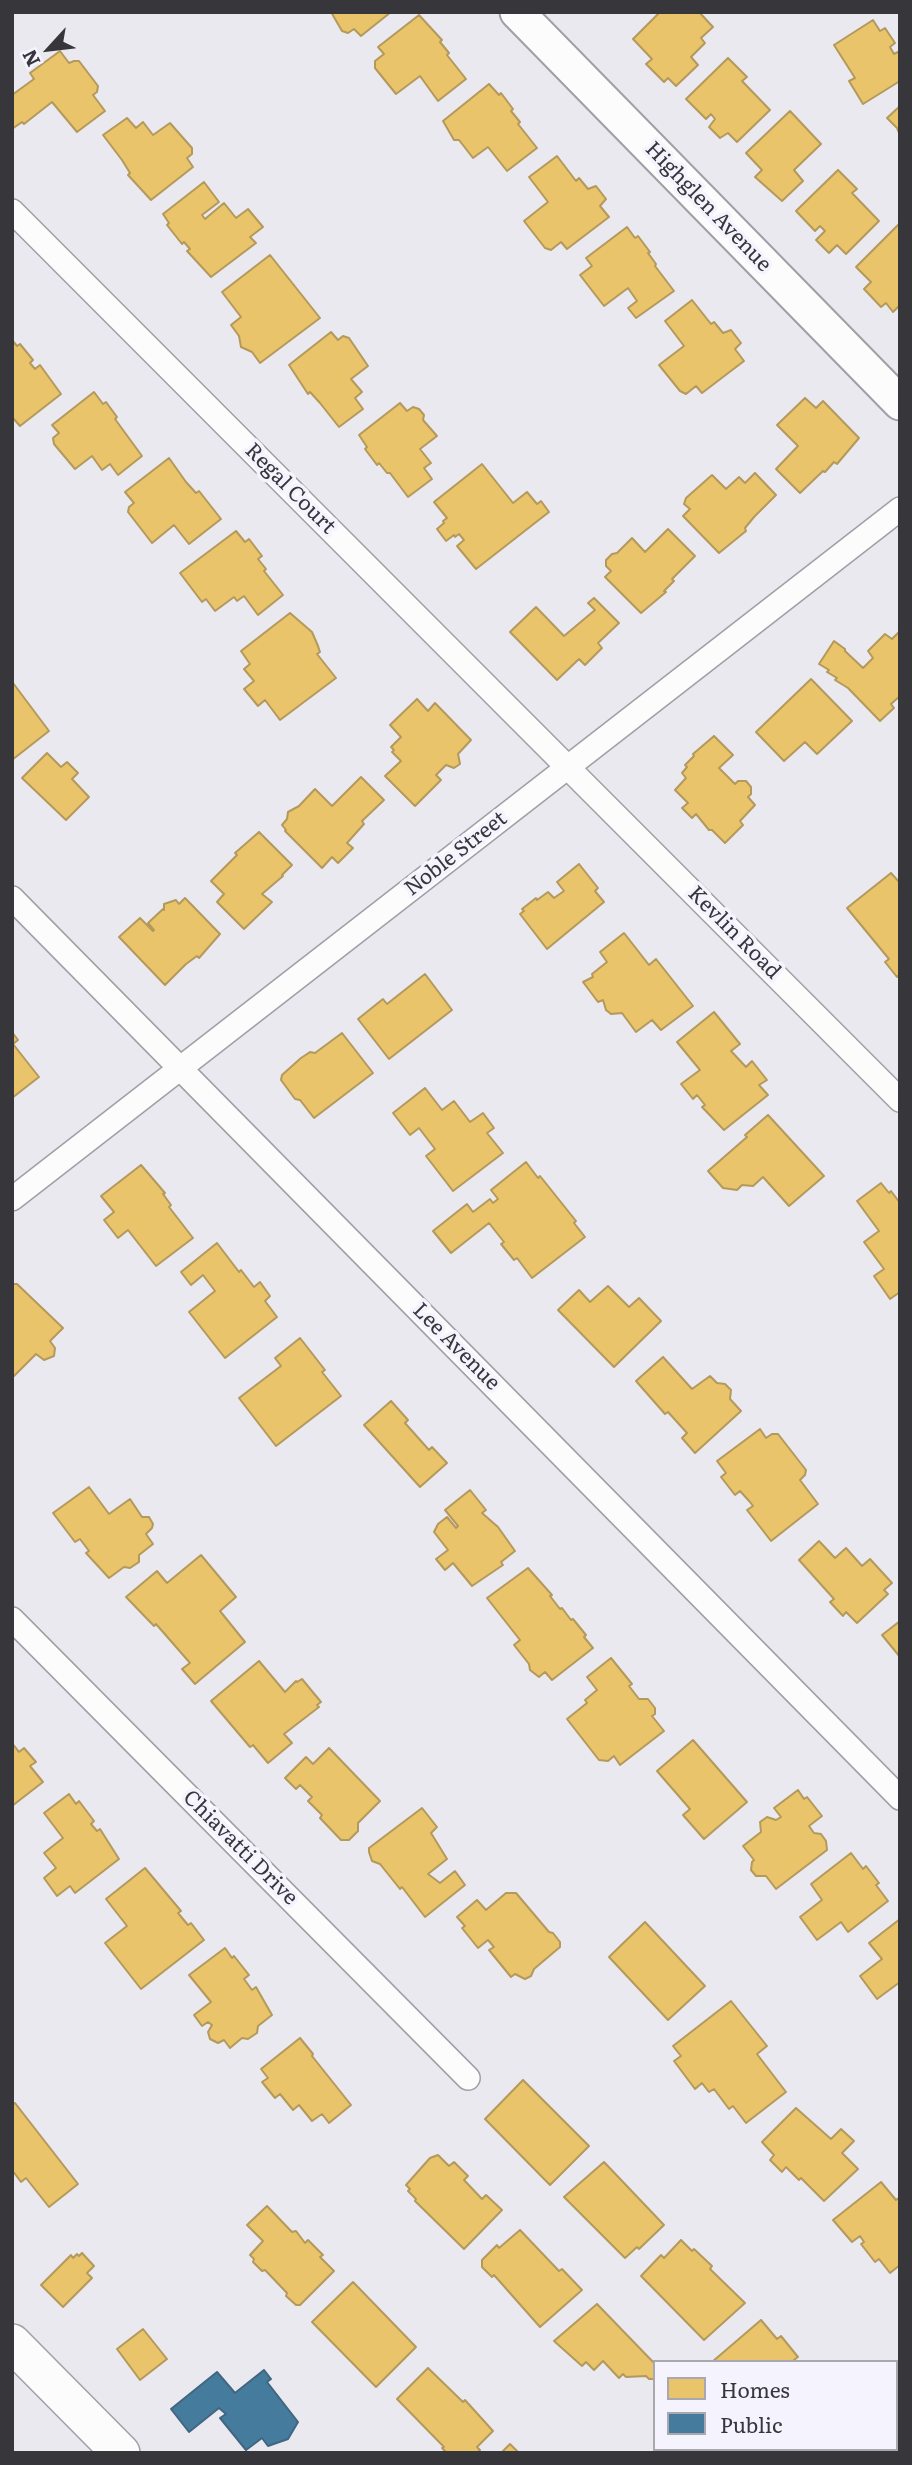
<!DOCTYPE html>
<html>
<head>
<meta charset="utf-8">
<style>
	body { margin:0 }
	#map { position:relative; width:912px; height:2465px; overflow:hidden; background:#eae9f0; font-family:Literata,serif }
	canvas { display:block }
	.frame { position:absolute; inset:0; border:14px solid #37363b; pointer-events:none }
	.legend { position:absolute; left:653px; top:2360px; width:245px; height:91px; box-sizing:border-box; background:#f5f4fe; border:2px solid #a9a8b0; margin:0; padding:9px 12px; list-style:none; font-size:21px; color:#37363b }
	.legend li { display:flex; align-items:center; gap:14px; height:35px }
	.legend b { width:35px; border:2px solid #a9a8b0 }
	.north { position:absolute; left:14px; top:14px; width:70px; height:70px; -webkit-text-stroke:5px #f5f4fe; paint-order:stroke; rotate:243deg; font-size:19px; font-weight:700; line-height:28px; text-align:center; color:#37363b }
	.north::after { content:''; display:block; margin:auto; width:24px; height:32px; background:#37363b; clip-path:polygon(50% 0,100% 100%,50% 72%,0 100%) }
</style>
</head>
<body>
<div id="map">
<canvas width="912" height="2465"></canvas>
<div class="frame"></div>
<ul class="legend">
<li><b style="height:19px;background:#e9c46a"></b>Homes</li>
<li><b style="height:19px;background:#457b9d"></b>Public</li>
</ul>
<div class="north">N</div>
</div>
<script>
const ctx = document.querySelector('canvas').getContext('2d');
ctx.lineJoin = 'round';
function fill(path, color) { ctx.fillStyle = color; ctx.fill(path, 'evenodd'); }
const shape = rows => new Path2D(rows.map(r => 'M' + r).join(''));
function stroke(path, color, width, dash) { ctx.strokeStyle = color; ctx.lineWidth = width; ctx.lineCap = dash ? 'butt' : 'round'; ctx.setLineDash(dash || []); ctx.stroke(path); }
function label(font, color, halo, rows, align = 'center') {
  ctx.font = font + ' Literata,serif'; ctx.lineWidth = 7; ctx.setLineDash([]); ctx.textBaseline = 'middle'; ctx.strokeStyle = halo; ctx.fillStyle = color; for (const [text, x, y, turn = 0] of rows) {
    ctx.save(); ctx.translate(x, y); ctx.rotate((+turn || 0) * Math.PI / 180); ctx.textAlign = isNaN(turn) ? turn : align; if (halo) ctx.strokeText(text, 0, 0); ctx.fillText(text, 0, 0); ctx.restore();
  }
}
const homes = shape([
	[331,12,391,12,361,36,354,29,348,33,342,31,331,12],
	[660,12,699,12,713,27,701,38,705,43,691,57,698,65,676,86,668,78,664,82,646,64,652,59,633,39,660,12],
	[419,15,442,40,440,42,449,53,447,55,466,79,438,101,420,76,396,94,375,68,375,61,384,54,378,47,419,15],
	[873,20,880,31,885,28,895,43,890,47,894,54,900,51,900,81,863,104,849,81,855,78,834,45,873,20],
	[60,51,69,63,74,61,79,61,98,86,97,92,93,95,105,111,77,132,52,102,24,124,22,122,12,129,12,95,34,79,30,73,60,51],
	[728,58,747,77,742,81,770,110,737,142,728,133,720,138,709,127,715,119,711,114,706,119,686,99,728,58],
	[489,84,499,95,501,93,513,109,511,111,520,122,518,124,537,148,507,171,488,147,473,158,459,140,454,140,443,121,489,84],
	[900,106,900,135,897,128,887,118,900,106],
	[790,111,821,144,794,170,803,181,782,201,755,177,762,170,746,153,790,111],
	[127,118,136,128,143,122,153,135,170,123,192,148,192,154,187,158,193,167,151,200,128,175,130,173,122,160,103,135,127,118],
	[557,156,576,181,579,178,588,189,596,186,606,199,600,206,609,217,567,249,561,242,551,250,545,248,524,221,548,202,529,177,557,156],
	[838,170,857,189,852,193,879,221,846,254,837,245,829,253,816,240,825,231,820,226,815,231,796,211,838,170],
	[204,182,219,202,202,215,205,219,224,203,236,218,248,209,263,227,250,237,256,243,211,277,187,251,190,249,184,242,182,244,167,225,169,223,163,214,204,182],
	[899,224,900,305,893,312,886,303,881,307,864,289,871,282,856,267,899,224],
	[627,227,635,238,638,236,650,252,648,253,656,264,655,266,674,291,636,318,628,308,637,301,628,288,604,306,580,275,592,266,586,258,627,227],
	[270,255,320,318,260,363,252,352,241,347,239,336,231,325,241,317,222,292,270,255],
	[692,300,711,324,714,322,723,333,731,330,741,343,735,349,744,361,702,393,696,386,686,394,680,391,659,365,684,346,665,321,692,300],
	[331,332,338,340,343,336,349,338,368,366,351,379,362,392,355,398,363,409,339,427,320,403,310,392,308,394,289,365,331,332],
	[12,340,17,346,20,344,33,360,30,363,35,369,40,365,61,394,20,426,12,417,12,340],
	[94,392,103,404,106,402,117,417,115,419,142,456,118,475,110,464,102,470,92,456,75,469,54,444,53,438,59,433,52,425,94,392],
	[805,398,816,408,823,401,859,438,837,464,834,462,825,472,823,471,800,493,776,469,798,446,777,425,805,398],
	[400,403,407,411,413,407,419,409,424,415,423,420,437,436,420,449,431,463,424,468,432,479,408,497,390,473,387,473,379,463,377,465,365,449,367,447,359,435,400,403],
	[169,458,186,482,196,493,199,491,221,519,189,544,174,525,152,543,128,512,129,507,134,503,125,492,169,458],
	[482,464,513,503,527,492,537,504,541,501,549,512,476,569,457,546,464,540,459,534,455,537,454,535,446,541,437,529,444,523,443,521,447,518,434,502,482,464],
	[755,473,776,495,754,517,745,528,746,531,719,553,683,516,690,509,684,504,686,498,712,475,726,489,739,477,745,483,755,473],
	[668,529,695,556,672,579,674,581,664,591,666,592,641,613,605,577,611,571,606,566,606,560,612,554,617,553,632,538,645,552,668,529],
	[236,531,245,542,249,539,262,556,258,559,266,569,264,571,283,595,258,615,244,596,237,601,234,597,215,611,206,599,202,602,180,573,236,531],
	[594,598,619,623,598,643,602,648,585,665,579,659,557,680,510,632,536,607,564,636,595,610,588,603,594,598],
	[290,613,312,632,318,646,320,652,317,654,336,678,280,720,265,700,258,706,244,689,254,681,244,669,250,664,241,651,290,613],
	[900,631,900,696,891,704,894,708,880,721,848,688,835,680,837,678,827,672,829,670,819,664,834,641,845,649,845,651,863,668,873,658,868,651,885,634,892,639,900,631],
	[811,679,852,721,817,754,805,742,784,761,756,732,811,679],
	[13,683,49,731,12,760,12,684,13,683],
	[417,699,428,711,435,703,471,740,458,754,460,764,454,768,446,765,436,775,441,780,415,806,385,776,401,761,392,752,394,750,391,747,401,737,390,725,417,699],
	[714,736,733,755,719,768,735,784,738,781,746,781,751,787,751,794,748,797,755,805,740,821,743,825,725,843,712,830,709,830,696,814,692,818,682,808,688,803,675,790,686,778,682,773,687,767,685,765,694,756,693,754,714,736],
	[47,753,61,767,67,762,78,773,72,779,89,797,66,820,22,778,47,753],
	[361,777,384,800,362,821,364,824,347,843,353,848,338,863,332,857,322,868,285,831,286,830,282,825,287,819,288,812,299,806,315,789,332,806,361,777],
	[259,832,292,865,282,875,283,876,262,894,272,902,244,929,217,902,224,894,211,881,237,855,235,853,259,832],
	[579,864,598,888,595,891,604,902,547,949,520,914,524,911,522,909,536,898,537,900,548,892,554,898,564,891,557,882,579,864],
	[891,873,900,883,900,974,897,977,885,962,889,959,847,908,891,873],
	[185,898,220,934,199,958,197,956,186,964,165,985,119,937,140,918,153,931,154,930,148,923,163,909,164,910,164,904,176,900,179,904,185,898],
	[624,933,649,965,656,959,693,1006,661,1030,652,1020,636,1032,622,1013,611,1014,606,1010,603,1000,598,1002,583,982,593,977,592,974,607,962,600,952,624,933],
	[425,974,452,1010,389,1059,358,1019,383,999,387,1004,425,974],
	[714,1012,740,1044,731,1051,746,1067,752,1061,767,1080,759,1085,768,1095,724,1130,702,1107,705,1105,697,1095,693,1099,681,1084,700,1070,677,1042,714,1012],
	[12,1032,18,1040,13,1044,39,1077,12,1098,12,1032],
	[342,1033,373,1073,314,1118,300,1100,295,1099,281,1080,282,1075,301,1058,310,1052,315,1053,342,1033],
	[425,1088,442,1110,454,1101,470,1122,483,1113,494,1128,487,1133,503,1153,453,1191,426,1156,435,1149,419,1128,410,1135,393,1113,425,1088],
	[768,1115,824,1176,789,1206,763,1177,753,1186,742,1185,737,1190,723,1188,708,1171,747,1137,745,1135,768,1115],
	[526,1162,538,1178,540,1176,576,1221,574,1223,585,1237,532,1278,517,1258,514,1260,501,1244,504,1242,489,1223,451,1253,433,1231,467,1204,473,1212,490,1199,493,1203,498,1199,491,1190,526,1162],
	[141,1165,165,1193,163,1194,171,1205,169,1207,193,1238,156,1266,128,1230,118,1238,104,1220,114,1212,101,1196,141,1165],
	[881,1183,889,1193,891,1191,900,1203,900,1292,890,1299,874,1276,884,1269,864,1242,879,1231,857,1201,881,1183],
	[217,1243,239,1272,241,1270,254,1287,260,1282,270,1296,265,1301,277,1317,225,1358,189,1312,215,1291,203,1275,191,1285,181,1272,217,1243],
	[12,1284,17,1284,63,1328,50,1341,55,1348,54,1356,44,1360,36,1354,14,1376,12,1374,12,1284],
	[608,1286,629,1307,639,1298,661,1321,614,1367,558,1310,579,1290,590,1302,608,1286],
	[300,1338,325,1370,322,1372,341,1396,276,1446,239,1398,281,1366,275,1358,300,1338],
	[663,1357,692,1389,710,1376,717,1383,725,1384,731,1390,730,1399,741,1411,695,1453,682,1438,687,1433,668,1412,665,1414,636,1381,663,1357],
	[391,1401,408,1420,405,1423,429,1450,432,1447,447,1463,420,1487,364,1425,391,1401],
	[760,1429,766,1438,772,1434,778,1434,806,1470,805,1475,800,1480,818,1504,771,1541,747,1510,753,1506,750,1502,740,1491,735,1495,721,1477,726,1473,717,1461,760,1429],
	[89,1487,109,1514,130,1499,142,1517,149,1517,153,1524,152,1528,146,1534,153,1544,139,1555,139,1562,130,1568,124,1567,109,1578,86,1553,89,1551,80,1539,75,1542,53,1513,89,1487],
	[470,1490,486,1510,482,1513,498,1527,515,1551,501,1562,503,1565,472,1586,453,1563,445,1570,436,1559,448,1550,434,1532,438,1524,447,1517,456,1528,458,1526,445,1510,470,1490],
	[819,1541,835,1558,846,1548,862,1566,870,1559,892,1583,884,1590,888,1594,857,1623,846,1612,843,1616,830,1602,834,1599,799,1560,819,1541],
	[201,1555,236,1597,220,1611,245,1642,195,1684,182,1669,190,1663,156,1624,154,1626,126,1597,157,1571,167,1583,201,1555],
	[528,1568,552,1595,550,1596,560,1609,562,1608,571,1620,573,1619,586,1635,584,1637,593,1648,552,1680,545,1672,539,1677,530,1670,529,1664,514,1645,520,1640,487,1598,528,1568],
	[900,1621,900,1657,882,1635,900,1621],
	[611,1658,632,1684,629,1686,639,1699,648,1699,655,1708,655,1714,652,1716,664,1731,620,1765,614,1756,608,1761,599,1760,567,1719,587,1703,585,1700,597,1690,587,1677,611,1658],
	[259,1661,285,1692,296,1681,297,1682,302,1679,321,1702,317,1705,319,1707,284,1734,292,1743,268,1763,253,1745,250,1747,211,1701,259,1661],
	[693,1740,747,1802,704,1839,683,1815,690,1809,657,1771,693,1740],
	[12,1743,19,1752,24,1748,36,1762,30,1766,43,1782,12,1806,12,1743],
	[329,1748,380,1801,358,1823,358,1831,349,1840,341,1840,320,1818,322,1815,308,1801,312,1797,300,1785,296,1789,285,1778,306,1757,313,1764,329,1748],
	[798,1790,804,1799,807,1797,822,1816,809,1826,814,1833,821,1834,826,1841,827,1850,776,1889,766,1876,756,1876,751,1870,752,1862,754,1860,743,1846,761,1832,760,1822,767,1817,776,1820,781,1817,774,1808,798,1790],
	[69,1794,76,1804,79,1801,94,1821,91,1824,97,1831,100,1829,119,1859,75,1893,70,1886,57,1896,44,1878,56,1868,44,1853,63,1838,44,1813,69,1794],
	[422,1808,437,1827,431,1833,447,1859,428,1874,440,1883,455,1871,465,1885,425,1917,402,1887,400,1889,380,1864,372,1861,369,1852,369,1848,422,1808],
	[851,1853,863,1869,866,1866,879,1883,876,1885,888,1901,848,1932,841,1922,817,1940,800,1917,822,1900,811,1884,851,1853],
	[145,1868,181,1911,178,1913,188,1925,191,1923,204,1940,141,1989,105,1943,127,1926,106,1899,145,1868],
	[506,1893,516,1893,549,1932,553,1933,560,1942,560,1947,534,1969,531,1976,525,1979,515,1974,511,1977,489,1950,494,1947,488,1940,478,1948,462,1928,465,1926,457,1917,477,1900,486,1910,506,1893],
	[900,1919,900,1982,877,1999,860,1976,882,1959,869,1943,900,1919],
	[645,1922,705,1986,668,2020,609,1957,645,1922],
	[225,1948,232,1958,234,1956,249,1975,244,1979,252,1990,256,1987,272,2015,258,2026,257,2033,248,2039,242,2038,230,2048,224,2040,218,2043,210,2039,208,2032,212,2025,208,2022,202,2026,194,2015,211,2002,189,1975,225,1948],
	[731,2001,767,2046,757,2054,786,2092,746,2123,733,2106,729,2109,714,2089,709,2092,702,2083,695,2089,674,2061,681,2056,673,2046,731,2001],
	[300,2038,313,2054,312,2056,351,2105,329,2123,322,2114,312,2121,299,2105,293,2110,280,2094,275,2098,262,2082,268,2078,261,2069,300,2038],
	[523,2080,589,2146,550,2185,485,2119,523,2080],
	[15,2103,78,2184,49,2207,26,2178,21,2182,12,2170,12,2105,15,2103],
	[796,2108,831,2139,841,2129,854,2141,842,2153,858,2169,824,2201,801,2178,799,2180,786,2167,782,2172,770,2160,774,2155,762,2142,796,2108],
	[438,2155,449,2166,454,2162,468,2176,464,2180,482,2199,486,2195,502,2210,464,2249,415,2201,416,2199,408,2191,410,2189,406,2185,430,2158,438,2155],
	[604,2162,664,2225,639,2249,637,2247,625,2258,564,2197,604,2162],
	[881,2182,896,2200,900,2197,900,2265,890,2273,879,2259,875,2262,861,2244,864,2242,860,2236,852,2242,833,2220,881,2182],
	[267,2206,292,2232,296,2231,305,2243,308,2240,323,2255,320,2257,334,2271,300,2305,296,2305,286,2296,287,2293,265,2270,262,2271,253,2262,254,2259,250,2255,263,2241,247,2225,267,2206],
	[520,2230,559,2271,562,2269,582,2290,540,2327,494,2275,492,2277,482,2267,482,2260,497,2245,499,2248,520,2230],
	[681,2240,692,2251,694,2249,712,2266,710,2269,745,2303,704,2340,641,2276,661,2255,664,2258,681,2240],
	[82,2253,94,2266,87,2273,92,2278,63,2307,41,2285,71,2255,73,2258,77,2254,79,2256,82,2253],
	[353,2282,416,2347,376,2387,312,2322,353,2282],
	[597,2304,655,2364,654,2379,649,2379,646,2376,626,2377,623,2374,619,2378,603,2361,594,2370,586,2362,582,2366,554,2341,597,2304],
	[761,2320,777,2339,781,2336,798,2357,794,2360,795,2362,712,2362,761,2320],
	[143,2329,167,2359,140,2380,117,2349,143,2329],
	[428,2368,463,2402,465,2400,493,2431,477,2447,480,2450,477,2453,447,2453,442,2448,444,2447,397,2399,428,2368],
	[510,2444,519,2453,521,2453,501,2453,510,2444],
	[896,2445,900,2453,878,2453,881,2449,896,2449,896,2445]
]);
const public = shape([
	[264,2370,271,2379,267,2382,298,2422,288,2439,268,2446,262,2438,246,2450,220,2418,226,2414,219,2408,189,2432,171,2409,217,2372,235,2393,264,2370]
]);
const street = shape([
	[12,211,900,1100],
	[12,898,900,1798],
	[12,1199,900,509],
	[12,1619,468,2078]
]);
const secondary = shape([
	[517,12,900,403]
]);
const primary = shape([
	[12,2343,121,2453]
]);
const streetNames = [
	["Highglen Avenue",708,207,46],
	["Regal Court",290,489,45],
	["Noble Street",456,854,-38],
	["Kevlin Road",734,933,45],
	["Lee Avenue",456,1347,45],
	["Chiavatti Drive",240,1848,45]
];
fill(homes, '#e9c46a');
stroke(homes, '#b4995c', 2);
fill(public, '#457b9d');
stroke(public, '#416680', 2);
stroke(street, '#a09fa5', 26);
stroke(secondary, '#a09fa5', 37);
stroke(primary, '#a09fa5', 40);
stroke(street, '#fcfcfd', 23);
stroke(secondary, '#fcfcfd', 33);
stroke(primary, '#fcfcfd', 37);
label('21px', '#37363b', '#f5f4fe', streetNames);
</script>
</body>
</html>
